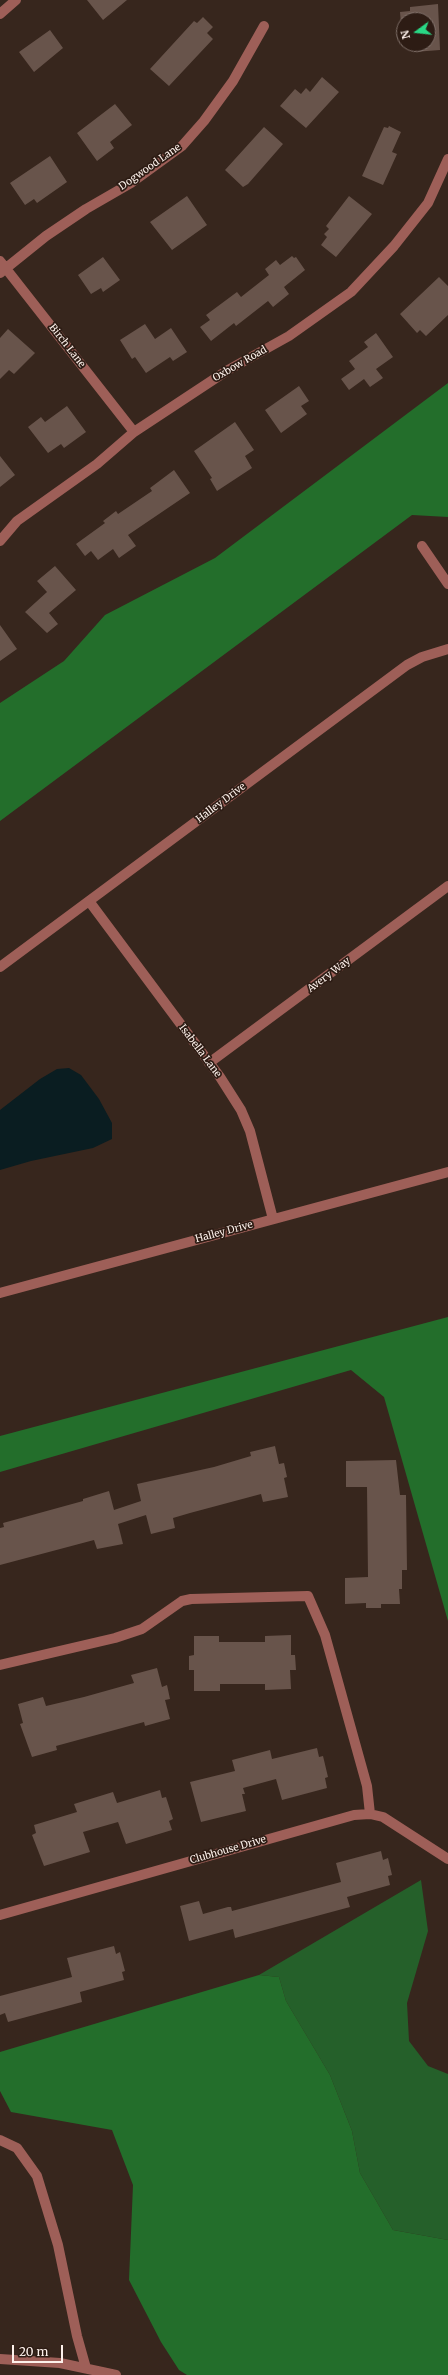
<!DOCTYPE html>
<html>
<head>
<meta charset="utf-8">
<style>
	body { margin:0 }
	#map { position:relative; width:448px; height:2375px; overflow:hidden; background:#37261d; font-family:Merriweather,serif }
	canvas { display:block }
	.north { position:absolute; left:396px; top:12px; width:40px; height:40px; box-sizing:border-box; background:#2d1c14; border:1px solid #80716a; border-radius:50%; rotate:255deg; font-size:11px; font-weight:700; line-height:16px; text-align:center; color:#fdf1eb }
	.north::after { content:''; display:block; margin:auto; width:14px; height:18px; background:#29d885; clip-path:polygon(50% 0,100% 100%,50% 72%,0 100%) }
	.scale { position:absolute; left:12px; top:2345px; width:51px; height:18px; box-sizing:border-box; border:2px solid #fdf1eb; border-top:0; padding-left:5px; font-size:12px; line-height:14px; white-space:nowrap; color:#fdf1eb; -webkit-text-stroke:3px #2d1c14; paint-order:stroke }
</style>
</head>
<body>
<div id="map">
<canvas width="448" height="2375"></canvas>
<div class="north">N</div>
<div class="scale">20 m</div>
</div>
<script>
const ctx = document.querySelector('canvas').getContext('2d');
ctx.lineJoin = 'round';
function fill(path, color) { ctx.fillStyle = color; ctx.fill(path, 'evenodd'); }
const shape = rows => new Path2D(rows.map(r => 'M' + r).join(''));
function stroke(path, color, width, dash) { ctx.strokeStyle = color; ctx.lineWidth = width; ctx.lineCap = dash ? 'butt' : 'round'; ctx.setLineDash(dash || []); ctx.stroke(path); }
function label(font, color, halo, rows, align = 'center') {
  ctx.font = font + ' Merriweather,serif'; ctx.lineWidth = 3.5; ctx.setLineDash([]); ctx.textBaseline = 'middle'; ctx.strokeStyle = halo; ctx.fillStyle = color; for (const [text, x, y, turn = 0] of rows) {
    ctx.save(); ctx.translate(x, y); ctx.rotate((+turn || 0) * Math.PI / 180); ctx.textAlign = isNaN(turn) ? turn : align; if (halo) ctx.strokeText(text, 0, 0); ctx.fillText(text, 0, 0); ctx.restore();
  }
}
const green = shape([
	[421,1880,428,1931,407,2003,409,2041,428,2066,448,2074,448,2240,393,2230,360,2173,352,2131,330,2075,286,2001,279,1977,259,1975]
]);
const forest = shape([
	[448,383,448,517,412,515,0,821,0,703,64,661,105,615,215,558],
	[448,1317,448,1621,384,1397,351,1370,0,1472,0,1436],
	[259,1975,279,1977,286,2001,330,2075,352,2131,360,2173,393,2230,448,2240,448,2375,187,2375,179,2370,161,2342,129,2280,133,2185,112,2130,11,2112,0,2091,0,2052]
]);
const water = shape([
	[69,1068,81,1075,99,1099,112,1123,112,1139,93,1148,31,1161,0,1170,0,1110,40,1079,57,1069]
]);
const building = shape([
	[87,0,127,0,103,20],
	[438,4,440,50,414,52,414,44,428,44,428,20,404,20,404,36,402,36,400,12,410,11,410,7],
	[203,17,213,27,207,33,213,39,169,86,150,69,194,21,197,23],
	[50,30,63,48,34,72,19,52],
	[322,77,339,92,306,128,280,106,295,89,301,94,306,88,310,92],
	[115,104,132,125,110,142,114,148,97,161,77,133],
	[389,126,401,132,392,152,397,154,383,185,362,176,384,127,388,128],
	[264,127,283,144,248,184,243,187,225,170],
	[50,156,67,182,37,203,34,199,25,205,10,183],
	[187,196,207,225,172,250,150,222],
	[349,196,372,214,336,257,321,245,327,237,324,234,329,229,326,226],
	[292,256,294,258,296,257,305,270,284,287,289,294,273,307,268,301,236,326,234,323,211,341,200,327,210,320,206,315,237,292,241,297,269,275,265,269,276,260,280,265],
	[103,257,120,280,103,292,101,288,91,294,78,275],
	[439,277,448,286,448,315,426,336,420,330,417,333,400,314],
	[145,324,155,339,171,328,187,352,173,361,170,357,146,373,135,357,132,359,120,340],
	[8,329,35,353,14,374,9,370,0,379,0,338],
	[376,333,393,357,376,369,383,378,370,387,364,379,349,390,341,379,355,369,349,361,368,347,364,342],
	[299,386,309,401,301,406,307,414,281,433,265,410],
	[67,406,86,432,64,448,61,444,48,453,28,427,41,417,45,422],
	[235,422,254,450,245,456,252,468,217,491,210,479,212,478,194,451],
	[0,456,15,475,0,487],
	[174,470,190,493,128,535,136,546,119,558,113,549,98,560,91,551,85,556,76,544,105,523,103,521,116,511,118,514,152,491,150,488],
	[55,566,76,590,49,613,58,624,47,633,25,612,47,592,37,581],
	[0,625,17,649,0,661],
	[275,1446,279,1464,284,1463,287,1477,284,1478,288,1497,263,1502,261,1494,190,1513,173,1518,175,1528,151,1534,146,1515,118,1524,123,1544,97,1549,94,1540,0,1565,0,1528,4,1527,3,1523,83,1501,83,1499,109,1491,114,1510,141,1501,137,1484,214,1467,251,1456,250,1452],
	[396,1460,400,1495,406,1495,407,1570,402,1570,402,1589,399,1589,400,1604,381,1604,381,1608,366,1608,366,1603,345,1604,345,1578,368,1577,367,1487,346,1487,346,1461],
	[291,1635,291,1655,295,1655,296,1670,290,1670,291,1689,265,1690,265,1684,220,1684,220,1691,194,1691,194,1670,189,1670,189,1656,194,1655,194,1636,219,1636,219,1642,265,1642,265,1636],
	[157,1668,162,1687,167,1685,170,1699,165,1700,170,1719,145,1726,144,1722,56,1746,57,1750,32,1757,20,1724,23,1723,18,1704,43,1697,46,1706,84,1697,134,1683,131,1675],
	[317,1748,319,1757,323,1756,328,1777,325,1778,327,1788,282,1800,276,1779,243,1788,245,1794,242,1794,246,1811,201,1822,190,1782,235,1771,232,1760,270,1750,272,1759],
	[160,1790,162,1798,166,1797,173,1819,169,1821,172,1830,126,1844,118,1822,83,1832,90,1852,44,1866,32,1835,36,1833,34,1825,77,1812,74,1804,113,1792,117,1803],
	[381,1851,383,1860,388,1858,392,1875,388,1876,390,1885,347,1897,350,1907,235,1938,233,1929,189,1941,180,1906,199,1901,203,1914,228,1907,231,1907,232,1911,341,1882,336,1863],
	[114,1946,116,1954,120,1952,125,1971,122,1972,124,1980,80,1992,82,2002,8,2022,5,2013,0,2015,0,1996,72,1977,67,1958]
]);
const minor = shape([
	[0,14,16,0],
	[0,261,134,432],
	[0,273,46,236,86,209,131,183,182,146,204,121,233,81,264,26],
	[0,541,17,521,97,464,134,432,228,370,289,336,351,292,394,246,428,203,448,159],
	[422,546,448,584],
	[89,901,220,1077,241,1110,250,1131,273,1219],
	[0,967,407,665,422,657,448,649],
	[209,1063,448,886],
	[0,1293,448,1172],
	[0,1665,115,1638,142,1629,182,1601,191,1599,308,1596,325,1635,367,1786,370,1814],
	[0,1915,354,1815,370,1814,383,1817,448,1859],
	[0,2140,17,2148,37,2176,58,2245,77,2336,86,2368],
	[0,2359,60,2363,116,2375]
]);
const streetNames = [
	["Dogwood Lane",150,167,-35],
	["Birch Lane",67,346,52],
	["Oxbow Road",240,364,-30],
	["Halley Drive",221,803,-37],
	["Avery Way",329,975,-37],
	["Isabella Lane",200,1051,53],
	["Halley Drive",224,1232,-15],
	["Clubhouse Drive",228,1850,-16]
];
fill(green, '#25602a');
fill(forest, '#236e2b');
fill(water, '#0a1d21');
fill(building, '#68544b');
stroke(minor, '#9e5f58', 10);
label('10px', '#fdf1eb', '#2d1c14', streetNames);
</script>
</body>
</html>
